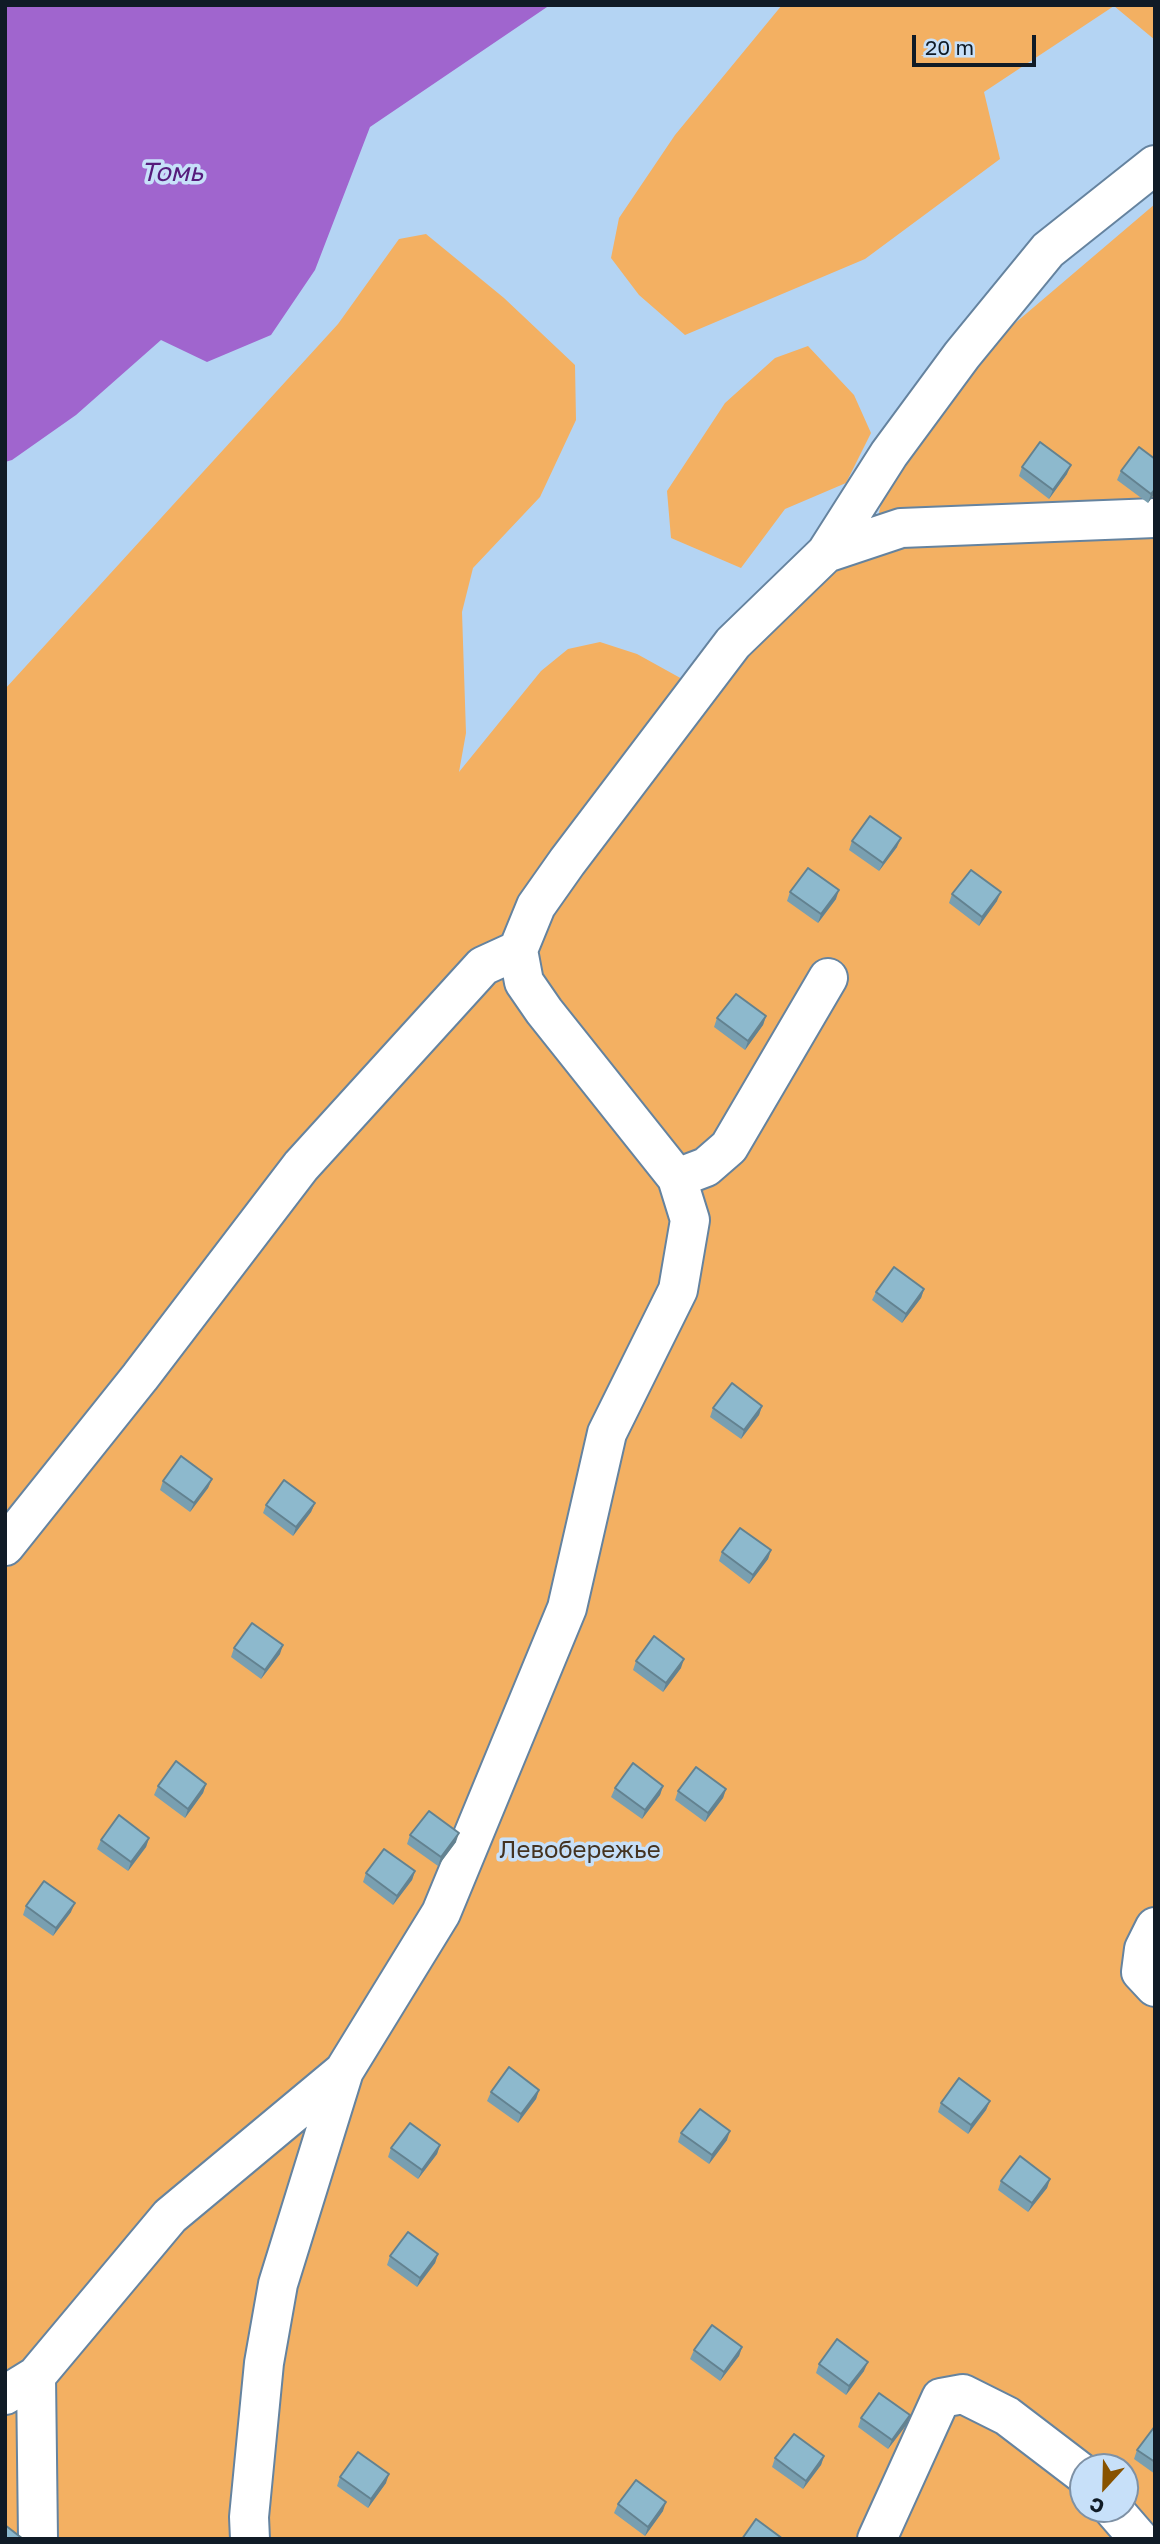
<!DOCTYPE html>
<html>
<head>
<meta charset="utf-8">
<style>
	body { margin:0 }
	#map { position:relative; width:1160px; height:2544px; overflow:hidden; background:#b4d4f3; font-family:"Golos Text",sans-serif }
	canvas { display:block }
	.frame { position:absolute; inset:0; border:7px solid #101b26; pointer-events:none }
	.north { position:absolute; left:1069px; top:2453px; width:70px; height:70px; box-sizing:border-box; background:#c7e0f9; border:2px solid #7e91a5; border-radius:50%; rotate:202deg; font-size:19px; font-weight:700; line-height:28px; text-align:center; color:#101b26 }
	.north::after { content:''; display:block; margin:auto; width:24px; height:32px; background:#885300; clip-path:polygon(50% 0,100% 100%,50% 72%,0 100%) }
	.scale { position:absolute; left:912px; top:35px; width:124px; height:32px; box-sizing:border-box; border:4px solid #101b26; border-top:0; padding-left:9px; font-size:21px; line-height:24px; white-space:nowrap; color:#101b26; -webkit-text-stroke:5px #c7e0f9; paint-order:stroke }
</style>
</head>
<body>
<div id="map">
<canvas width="1160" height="2544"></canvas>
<div class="frame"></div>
<div class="north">С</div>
<div class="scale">20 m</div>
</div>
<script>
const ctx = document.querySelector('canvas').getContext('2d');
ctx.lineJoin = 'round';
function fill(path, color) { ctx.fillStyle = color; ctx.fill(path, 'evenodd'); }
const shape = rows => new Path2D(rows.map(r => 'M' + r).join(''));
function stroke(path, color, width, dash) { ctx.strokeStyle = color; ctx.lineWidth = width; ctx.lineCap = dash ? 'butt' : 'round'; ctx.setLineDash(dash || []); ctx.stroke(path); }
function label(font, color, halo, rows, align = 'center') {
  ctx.font = font + ' "Golos Text",sans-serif'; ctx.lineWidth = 7; ctx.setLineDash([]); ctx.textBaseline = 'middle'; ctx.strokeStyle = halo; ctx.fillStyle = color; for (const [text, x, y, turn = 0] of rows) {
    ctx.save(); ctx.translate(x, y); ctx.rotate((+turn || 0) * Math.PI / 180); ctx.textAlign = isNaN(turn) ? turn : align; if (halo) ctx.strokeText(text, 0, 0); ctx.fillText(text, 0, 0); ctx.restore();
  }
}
const green = shape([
	[782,5,1155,5,1155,40,1114,6,984,92,1000,159,865,259,685,335,639,295,611,258,619,218,675,135],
	[1155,204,1155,2539,5,2539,5,689,338,324,399,239,426,234,504,298,575,365,576,420,540,497,473,568,462,612,466,733,459,772,541,671,568,649,600,642,637,654,684,680,763,595,870,556,885,484,936,409,1007,330],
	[1083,2467,1125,2467,1125,2509,1083,2509],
	[808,346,854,395,871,433,846,483,785,509,741,568,671,538,667,491,725,403,775,358]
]);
const water = shape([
	[5,5,550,5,370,127,315,270,271,335,207,362,161,340,76,415,12,460,5,462]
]);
const minor = shape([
	[826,553,901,528,1155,518],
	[677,1178,706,1167,729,1147,828,978],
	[5,1546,140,1377,301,1166,483,966,518,950],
	[1155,1927,1144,1949,1141,1972,1155,1987],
	[36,2376,38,2539],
	[5,2395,36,2376,170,2216,344,2071],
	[1113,2509,1139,2539],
	[250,2539,249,2517,264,2363,278,2284,344,2071,441,1913,567,1608,607,1433,678,1290,690,1220,677,1178,544,1011,524,982,518,950,536,906,567,862,733,643,826,553,889,454,962,355,1048,250,1155,165],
	[877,2539,941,2398,963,2394,1007,2416,1083,2474]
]);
const wall = shape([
	[1155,459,1155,493,1148,503,1117,480,1121,471],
	[1022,467,1067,474,1049,499,1019,476],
	[852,841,897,847,879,871,849,850],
	[790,892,836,899,818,923,787,901],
	[952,894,997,901,979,926,949,903],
	[766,1016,763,1025,745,1050,714,1027,717,1018],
	[924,1289,921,1298,902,1323,872,1300,876,1292],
	[762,1406,759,1415,741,1439,710,1417,713,1408],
	[212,1479,208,1488,190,1512,160,1490,163,1481],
	[315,1503,311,1512,293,1536,263,1513,266,1505],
	[771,1550,768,1559,749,1584,719,1561,722,1552],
	[234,1648,280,1654,261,1679,231,1657],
	[636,1661,681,1668,663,1692,633,1670],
	[206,1784,203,1793,185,1818,154,1795,158,1786],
	[663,1786,660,1795,642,1819,611,1797,615,1788],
	[726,1789,723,1798,705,1822,675,1800,678,1791],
	[410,1835,456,1842,438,1866,407,1844],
	[149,1838,146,1847,128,1871,97,1849,101,1840],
	[415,1871,412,1880,393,1905,363,1882,366,1873],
	[26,1906,71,1912,53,1936,23,1915],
	[539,2090,536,2099,518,2123,487,2101,491,2092],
	[990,2101,986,2110,968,2134,938,2112,941,2103],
	[681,2133,727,2140,709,2164,678,2142],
	[440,2145,437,2154,418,2179,388,2157,391,2148],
	[1050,2179,1047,2188,1028,2212,998,2190,1001,2181],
	[438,2254,435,2263,417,2287,387,2265,390,2256],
	[742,2347,739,2356,720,2381,690,2359,694,2350],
	[819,2364,864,2371,846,2395,816,2373],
	[861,2418,907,2424,888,2449,858,2427],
	[1155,2426,1155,2474,1134,2459,1137,2450],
	[824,2456,821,2465,803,2489,772,2467,775,2458],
	[340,2477,386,2483,368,2508,337,2486],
	[618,2504,663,2511,645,2536,614,2513]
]);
const shadedWall = shape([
	[1071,465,1067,474,1049,499,1053,490],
	[1155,489,1155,493,1148,503,1151,494],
	[901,838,897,847,879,871,883,863],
	[839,890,836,899,818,923,821,914],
	[1001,892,997,901,979,926,982,917],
	[766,1016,763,1025,745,1050,748,1041],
	[924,1289,921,1298,902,1323,906,1314],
	[762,1406,759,1415,741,1439,744,1430],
	[212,1479,208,1488,190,1512,194,1503],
	[315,1503,311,1512,293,1536,296,1527],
	[771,1550,768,1559,749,1584,753,1575],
	[283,1645,280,1654,261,1679,265,1670],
	[684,1659,681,1668,663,1692,666,1683],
	[206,1784,203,1793,185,1818,188,1809],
	[663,1786,660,1795,642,1819,645,1810],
	[726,1789,723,1798,705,1822,708,1813],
	[459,1833,456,1842,438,1866,441,1857],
	[149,1838,146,1847,128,1871,131,1862],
	[415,1871,412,1880,393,1905,397,1896],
	[75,1903,71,1912,53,1936,56,1928],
	[539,2090,536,2099,518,2123,521,2114],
	[990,2101,986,2110,968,2134,971,2125],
	[730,2131,727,2140,709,2164,712,2155],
	[440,2145,437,2154,418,2179,422,2170],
	[1050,2179,1047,2188,1028,2212,1032,2203],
	[438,2254,435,2263,417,2287,420,2278],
	[742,2347,739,2356,720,2381,724,2372],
	[868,2362,864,2371,846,2395,849,2386],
	[910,2415,907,2424,888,2449,892,2440],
	[824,2456,821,2465,803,2489,806,2481],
	[389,2474,386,2483,368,2508,371,2499],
	[666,2502,663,2511,645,2536,648,2527]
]);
const building = shape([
	[1040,442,1071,465,1053,490,1022,467,1040,442],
	[1139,447,1155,459,1155,489,1151,494,1121,471,1139,447],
	[870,816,901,838,883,863,852,841,870,816],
	[808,868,839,890,821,914,790,892,808,868],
	[971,870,1001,892,982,917,952,894,971,870],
	[736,994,766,1016,748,1041,717,1018,736,994],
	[894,1267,924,1289,906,1314,876,1292,894,1267],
	[732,1383,762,1406,744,1430,713,1408,732,1383],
	[181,1456,212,1479,194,1503,163,1481,181,1456],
	[284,1480,315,1503,296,1527,266,1505,284,1480],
	[740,1528,771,1550,753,1575,722,1552,740,1528],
	[252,1623,283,1645,265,1670,234,1648,252,1623],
	[654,1636,684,1659,666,1683,636,1661,654,1636],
	[176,1761,206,1784,188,1809,158,1786,176,1761],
	[633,1763,663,1786,645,1810,615,1788,633,1763],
	[696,1767,726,1789,708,1813,678,1791,696,1767],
	[429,1811,459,1833,441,1857,410,1835,429,1811],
	[119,1815,149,1838,131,1862,101,1840,119,1815],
	[384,1849,415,1871,397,1896,366,1873,384,1849],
	[44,1881,75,1903,56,1928,26,1906,44,1881],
	[509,2067,539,2090,521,2114,491,2092,509,2067],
	[959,2078,990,2101,971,2125,941,2103,959,2078],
	[700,2109,730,2131,712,2155,681,2133,700,2109],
	[410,2123,440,2145,422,2170,391,2148,410,2123],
	[1020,2156,1050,2179,1032,2203,1001,2181,1020,2156],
	[408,2232,438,2254,420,2278,390,2256,408,2232],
	[712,2325,742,2347,724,2372,694,2350,712,2325],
	[837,2339,868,2362,849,2386,819,2364,837,2339],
	[879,2393,910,2415,892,2440,861,2418,879,2393],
	[1155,2426,1155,2462,1137,2450,1155,2426],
	[794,2434,824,2456,806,2481,775,2458,794,2434],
	[358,2452,389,2474,371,2499,340,2477,358,2452],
	[636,2480,666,2502,648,2527,618,2504,636,2480],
	[756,2519,783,2539,742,2539,756,2519],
	[5,2525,23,2539,5,2539,5,2525]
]);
const parkNames = [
	["Левобережье",580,1850]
];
const waterNames = [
	["Томь",172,173]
];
fill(green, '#f3b062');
fill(water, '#a065ce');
stroke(minor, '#65839f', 42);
stroke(minor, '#fff', 38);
fill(wall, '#799fb0');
fill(shadedWall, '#638290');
fill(building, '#8db9cd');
stroke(building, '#638290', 2);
label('24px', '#443321', '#c7e0f9', parkNames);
label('italic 26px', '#561c7c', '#c7e0f9', waterNames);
</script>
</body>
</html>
